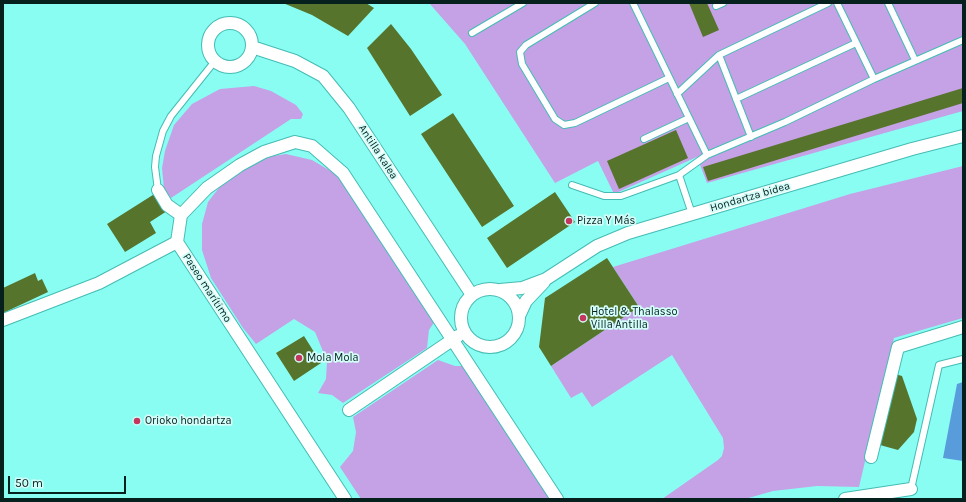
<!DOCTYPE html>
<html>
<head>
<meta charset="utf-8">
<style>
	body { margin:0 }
	#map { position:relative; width:966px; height:502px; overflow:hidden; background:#8afdf3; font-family:Karla,sans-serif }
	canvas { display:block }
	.frame { position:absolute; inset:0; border:4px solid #06201e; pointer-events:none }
	.scale { position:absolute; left:8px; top:476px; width:118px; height:18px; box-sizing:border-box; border:2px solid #06201e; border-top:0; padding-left:5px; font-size:12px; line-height:14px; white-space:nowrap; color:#06201e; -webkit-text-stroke:3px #d3fdf8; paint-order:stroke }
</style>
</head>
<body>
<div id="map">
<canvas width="966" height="502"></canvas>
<div class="frame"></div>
<div class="scale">50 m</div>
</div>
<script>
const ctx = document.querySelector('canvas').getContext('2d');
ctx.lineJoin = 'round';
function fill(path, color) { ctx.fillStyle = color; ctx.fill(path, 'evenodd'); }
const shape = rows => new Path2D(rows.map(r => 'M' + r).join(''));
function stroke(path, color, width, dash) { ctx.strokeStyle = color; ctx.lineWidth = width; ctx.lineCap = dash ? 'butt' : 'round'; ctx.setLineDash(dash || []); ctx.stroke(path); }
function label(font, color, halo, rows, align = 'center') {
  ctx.font = font + ' Karla,sans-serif'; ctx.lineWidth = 3.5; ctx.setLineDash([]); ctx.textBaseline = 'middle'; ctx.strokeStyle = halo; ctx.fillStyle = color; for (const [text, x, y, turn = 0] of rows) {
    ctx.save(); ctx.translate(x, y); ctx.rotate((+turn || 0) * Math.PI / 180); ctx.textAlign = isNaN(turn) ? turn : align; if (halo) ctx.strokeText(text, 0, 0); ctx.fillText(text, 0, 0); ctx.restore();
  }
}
const green = shape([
	[429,3,963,3,963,111,707,183,697,157,614,194,598,161,555,183,465,44],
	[254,86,271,91,296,105,303,114,301,119,291,119,171,198,164,189,162,168,165,151,174,125,192,104,220,89],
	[286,154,312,160,334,173,353,194,435,321,429,330,427,348,343,403,332,395,318,393,326,379,327,361,315,332,294,319,256,344,243,328,211,278,202,250,202,224,208,202,225,180,260,158],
	[963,166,963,318,894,338,859,487,817,486,773,491,745,499,662,499,718,460,722,456,724,448,723,438,672,355,592,407,582,392,571,398,551,366,639,307,613,267,850,194],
	[438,360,455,366,465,366,555,499,361,499,340,467,353,451,356,432,353,417]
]);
const water = shape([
	[963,382,963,461,943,458,957,384]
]);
const building = shape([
	[283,3,366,3,374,8,348,36,312,15],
	[689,3,707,3,719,30,703,37],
	[391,24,411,49,442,95,410,116,367,48],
	[963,88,963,103,708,181,703,167],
	[453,113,514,206,482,227,421,134],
	[676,130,688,158,619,189,607,161],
	[555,192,575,222,507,268,487,238],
	[156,193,167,211,150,222,156,233,125,252,107,224],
	[607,258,639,307,551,366,539,347,545,298],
	[35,273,38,281,42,279,48,292,3,313,3,288],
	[304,336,321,363,294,381,276,353],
	[895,374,902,376,917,419,914,432,898,450,880,445]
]);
const lane = shape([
	[595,3,526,45,520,52,522,64,555,119,564,125,575,123,669,78],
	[633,3,707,155],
	[888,3,915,60],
	[716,6,723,3],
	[472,33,523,3],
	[719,55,751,137],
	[874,79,963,40],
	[677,94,719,55,828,3],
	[736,99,856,43],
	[644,139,689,118],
	[679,175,692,214],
	[572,185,604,196,621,196,679,175,707,155,785,122,874,79,837,3],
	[158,190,155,167,156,156,163,131,171,116,215,61],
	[911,489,939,365,963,359]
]);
const street = shape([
	'208 45a22 22 0 1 1 44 0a22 22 0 1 1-44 0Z',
	[252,47,295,61,323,76,349,108,472,295],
	[158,190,167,205,181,215],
	[177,242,181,215,207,188,240,165,264,152,295,142,312,146,343,173,557,499],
	'461 318a29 29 0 1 1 58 0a29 29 0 1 1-58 0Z',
	[500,290,522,288,546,279,597,246,628,233,912,149,963,136],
	[519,316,526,301,544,282],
	[3,320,99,283,177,242,345,499],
	[349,410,458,336],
	[871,457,898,347,963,327],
	[845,499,911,489]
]);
const markers = [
	[569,221,4,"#c4365e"],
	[583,318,4,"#c4365e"],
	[299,358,4,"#c4365e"],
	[137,421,4,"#c4365e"]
];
const streetNames = [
	["Antilla kalea",378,152,57],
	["Hondartza bidea",750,197,-16],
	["Paseo marítimo",207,288,57]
];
const poiNames = [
	["Pizza Y Más",577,221],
	["Hotel & Thalasso",591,312],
	["Villa Antilla",591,325],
	["Mola Mola",307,358],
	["Orioko hondartza",145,421]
];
fill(green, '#c5a1e6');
fill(water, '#589cdb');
fill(building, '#56742c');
stroke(lane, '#44bcb4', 8);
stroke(street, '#44bcb4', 14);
stroke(lane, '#fff', 6);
stroke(street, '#fff', 12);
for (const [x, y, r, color] of markers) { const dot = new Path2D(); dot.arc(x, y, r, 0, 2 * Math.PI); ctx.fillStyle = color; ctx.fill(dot); stroke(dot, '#d3fdf8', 1.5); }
label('11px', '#06201e', '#d3fdf8', streetNames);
label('11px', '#06201e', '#d3fdf8', poiNames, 'left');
</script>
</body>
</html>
